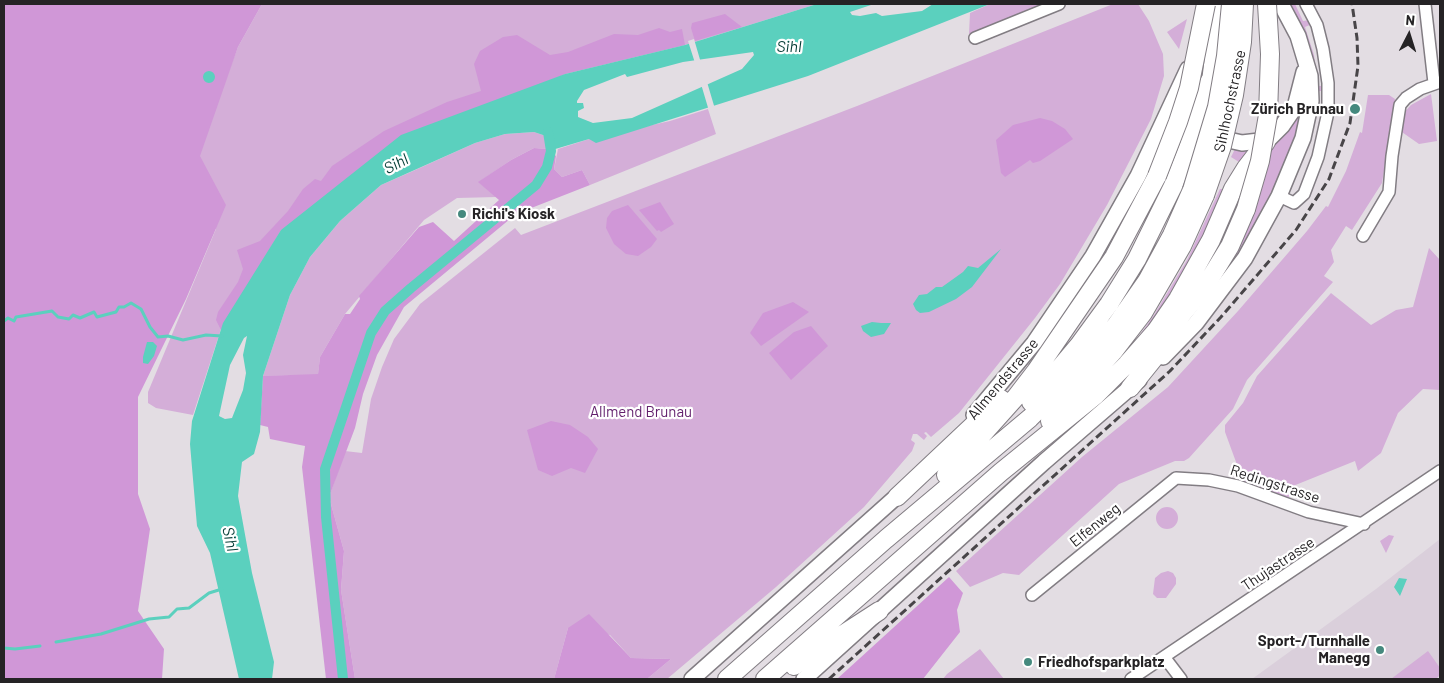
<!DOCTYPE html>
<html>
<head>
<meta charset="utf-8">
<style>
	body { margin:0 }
	#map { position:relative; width:1444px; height:683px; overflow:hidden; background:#e3dde3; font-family:Barlow,sans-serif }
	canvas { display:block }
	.frame { position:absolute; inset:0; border:5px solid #252325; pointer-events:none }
	.north { position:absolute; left:1384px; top:10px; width:50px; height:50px; -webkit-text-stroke:4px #fff; paint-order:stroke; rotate:5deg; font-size:14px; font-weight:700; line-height:20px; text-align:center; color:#252325 }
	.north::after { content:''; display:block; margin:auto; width:18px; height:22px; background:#252325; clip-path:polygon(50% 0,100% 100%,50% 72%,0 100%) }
</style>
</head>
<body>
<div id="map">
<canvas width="1444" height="683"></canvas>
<div class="frame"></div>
<div class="north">N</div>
</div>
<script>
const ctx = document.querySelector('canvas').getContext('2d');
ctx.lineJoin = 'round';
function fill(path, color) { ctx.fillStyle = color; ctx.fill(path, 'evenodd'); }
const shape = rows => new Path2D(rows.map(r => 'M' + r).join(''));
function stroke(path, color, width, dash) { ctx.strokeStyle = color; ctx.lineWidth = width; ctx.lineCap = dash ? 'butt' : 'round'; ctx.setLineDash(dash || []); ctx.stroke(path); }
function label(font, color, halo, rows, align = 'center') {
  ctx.font = font + ' Barlow,sans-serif'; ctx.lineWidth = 4.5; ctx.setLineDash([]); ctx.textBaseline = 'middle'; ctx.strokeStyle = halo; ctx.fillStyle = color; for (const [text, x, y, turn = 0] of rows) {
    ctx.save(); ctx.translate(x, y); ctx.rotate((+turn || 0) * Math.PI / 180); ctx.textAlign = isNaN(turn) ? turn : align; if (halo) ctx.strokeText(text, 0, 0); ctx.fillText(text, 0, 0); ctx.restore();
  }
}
const built = shape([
	[1440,539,1440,675,1436,679,1252,679,1376,589]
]);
const green = shape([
	[262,4,817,4,685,45,565,74,401,135,223,323,193,415,156,408,148,403,148,392,216,229,183,190,238,47],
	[990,4,1048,4,969,34,970,13],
	[1113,4,1138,4,1149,21,1163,54,1164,76,1151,119,1107,205,1060,284,1035,318,959,413,931,437,926,432,924,433,927,436,924,440,917,434,913,434,911,440,915,443,912,451,864,507,776,587,667,679,647,679,671,659,631,658,610,635,568,628,554,679,355,679,341,590,344,551,329,497,345,451,362,453,371,399,382,367,394,339,420,304,515,228,521,235,857,106],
	[1291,4,1295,4,1303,21,1310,20,1312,24,1305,27,1314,55,1318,86,1325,86,1325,91,1316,91,1313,57,1309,42],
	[1187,19,1179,49,1167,32],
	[1431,94,1437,141,1419,144,1399,130,1401,116,1411,105],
	[1307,95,1289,163,1225,280,1192,320,1271,146],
	[1368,95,1389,95,1395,99,1382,183,1352,230,1346,226,1331,250,1334,262,1324,276,1333,282,1247,380,1233,409,1189,458,1184,461,1175,461,1119,484,1019,575,1003,573,970,587,956,571,1082,457,1168,387,1238,311,1307,231,1326,206,1328,207,1346,171,1360,132,1362,133],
	[708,109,716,134,590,185,582,170,562,177,554,169,558,149,589,139,670,121],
	[534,132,546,136,548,149,534,148,511,160,479,182,497,197,457,198,424,220,345,314,320,357,318,375,263,376,290,295,310,257,340,221,381,185,413,171,475,143,505,134],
	[1255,146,1193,263,1167,306,1122,360,1154,315,1187,260,1220,189,1224,189,1239,162,1231,157,1235,149],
	[1251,170,1235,219,1203,278,1181,304],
	[1429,248,1440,260,1440,390,1423,389,1398,413,1381,453,1358,471,1355,461,1293,486,1288,499,1243,481,1225,432,1225,425,1243,403,1257,376,1331,293,1371,325,1396,310,1413,307],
	'1156 518a11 11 0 1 1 22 0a11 11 0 1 1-22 0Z',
	[1389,535,1394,536,1386,553,1380,541],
	[1168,571,1173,573,1176,578,1176,584,1166,598,1157,598,1153,594,1155,578,1161,573],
	[980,649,1004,679,943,679,947,674],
	[1428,651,1440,668,1440,675,1436,679,1391,679]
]);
const forest = shape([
	[4,4,262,4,238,47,200,156,226,205,186,299,138,397,138,494,150,529,138,611,164,649,162,679,4,679],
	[725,14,742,27,695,41,691,28,692,23],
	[659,28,670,32,682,29,685,45,565,74,281,230,221,330,216,320,218,312,238,282,243,269,237,250,260,241,288,211,303,189,315,179,321,181,332,166,384,131,447,102,481,91,474,64,480,51,503,37,517,35,550,55,568,52,614,34,638,35],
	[1040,118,1052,121,1065,129,1073,139,1040,161,1033,163,1030,160,1005,177,1001,173,996,140,1013,125],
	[534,148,548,149,556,156,554,169,562,177,582,170,590,185,516,214,404,307,377,355,363,394,355,428,329,497,344,551,341,590,355,679,326,679,302,467,305,446,270,439,268,427,260,425,263,376,318,374,320,357,345,314,350,314,360,299,359,296,419,227,433,222,454,241,499,200,478,182,511,160],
	[660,202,674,224,661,232,659,230,657,231,639,210],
	[628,205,657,239,651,247,638,256,626,254,614,244,606,228,607,218,612,211],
	[793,302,809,312,761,346,750,333,763,313],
	[811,326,828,346,791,380,769,353,794,332],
	[551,421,570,425,588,437,598,449,585,473,571,468,552,476,538,470,527,430],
	[949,577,963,593,957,610,960,632,923,679,837,679],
	[589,614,631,658,671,659,647,679,554,679,568,628]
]);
const water = shape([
	[817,4,874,4,850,12,852,15,860,16,876,13,882,16,922,11,933,4,990,4,808,76,596,143,589,139,552,150,546,136,534,132,505,134,475,143,381,185,340,221,310,257,290,295,263,376,260,432,254,454,242,462,238,496,252,573,274,662,272,679,239,679,210,553,197,526,190,444,192,421,223,323,281,230,401,135,565,74,685,45],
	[753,52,754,55,742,69,632,118,593,123,578,117,578,111,584,108,583,103,577,103,577,101,584,90,625,74,627,77,683,62],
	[247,336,243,355,246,373,243,390,232,418,225,419,219,416,230,365,244,338],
	'203 77a6 6 0 1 1 12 0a6 6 0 1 1-12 0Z',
	[1001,249,972,287,956,299,929,312,920,313,916,310,913,304,919,295,927,294,936,287,942,287,963,272,968,266,978,268],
	[872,322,881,323,891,323,884,334,871,337,863,331,861,326],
	[147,342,153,342,157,346,154,356,148,364,143,363,143,357],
	[1399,578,1407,579,1400,596,1394,587]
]);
const pier = shape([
	[694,39,701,63,695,63,688,41],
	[707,82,715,109,709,111,701,84]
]);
const stream = shape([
	[4,321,8,318,14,321,16,317,52,311,58,317,69,319,73,315,80,318,94,312,97,317,116,312,119,307,124,307,131,303,141,309,150,327,158,337,168,336,183,340,206,335,222,336],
	[56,642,101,634,149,619,169,617,177,609,189,608,209,593,222,589],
	[4,648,15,649,40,646]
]);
const canal = shape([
	[343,679,326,517,325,469,371,333,385,311,411,288,536,185,547,167,551,151,548,132]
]);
const minor = shape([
	[1425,4,1434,83],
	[975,38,1059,4],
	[1279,196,1294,203,1304,194,1318,157,1328,112,1328,83,1323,49,1317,25,1306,4],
	[1363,236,1389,192,1392,156,1400,105,1406,98,1420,89,1440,82],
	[1032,595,1176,478,1209,480,1238,486,1309,512,1364,524],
	[1165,658,1181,679],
	[1131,679,1440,471]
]);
const major = shape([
	[1208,94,1213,53,1215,4],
	[1216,133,1224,139,1242,143,1268,140,1282,126,1295,107,1304,72],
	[1163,357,1196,323,1245,258,1279,196,1303,138,1311,101,1310,76,1298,36,1281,4],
	[974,415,1034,343,1093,256,1138,176,1188,69],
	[692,679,905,489],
	[804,679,1044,462,1139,380]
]);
const highway = shape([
	[1198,298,1230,246,1246,209],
	[1168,331,1203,289],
	[1130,388,1180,326],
	[1031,402,1079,345,1109,304,1137,259,1173,186,1189,145,1209,82],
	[1050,421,1113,352,1143,313,1182,246,1205,195],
	[946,475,1016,397,1036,371,1114,257,1157,176],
	[897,497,1001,399],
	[794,666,879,611],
	[727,679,886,539,1030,418,1084,364,1117,324,1147,281,1172,235,1192,190],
	[765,679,1001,472,1096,395,1127,364,1156,331,1178,299,1211,240,1233,189,1246,168,1266,142]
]);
const rail = shape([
	[829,679,1170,371,1221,317,1296,230,1329,179,1350,123,1358,66,1357,38,1352,4]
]);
const highwayBridge = shape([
	[1157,176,1178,122,1189,88,1206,4],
	[1192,190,1217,107,1226,56,1231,4],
	[1205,195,1222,146,1234,95,1242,42,1244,4],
	[1246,209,1260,161,1268,115,1270,54,1267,4]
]);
const markers = [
	[1355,109,6,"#45897e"],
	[462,214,5,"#45897e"],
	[1380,650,5,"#45897e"],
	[1028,662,5,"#45897e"]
];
const streetNames = [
	["Sihlhochstrasse",1230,101,-78],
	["Allmendstrasse",1003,379,-50],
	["Redingstrasse",1275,484,18],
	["Elfenweg",1095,525,-39],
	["Thujastrasse",1278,564,-34]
];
const poiNames = [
	["Zürich Brunau",1344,109],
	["Richi's Kiosk",472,214,"left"],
	["Sport-/Turnhalle",1370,641],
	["Manegg",1370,658],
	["Friedhofsparkplatz",1038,662,"left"]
];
const parkNames = [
	["Allmend Brunau",641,412]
];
const waterNames = [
	["Sihl",789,47],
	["Sihl",396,164,-28],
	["Sihl",230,539,78]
];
fill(built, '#dacfdb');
fill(green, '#d4aed8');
fill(forest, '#d097d7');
fill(water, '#5bd0be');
fill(pier, '#e3dde3');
stroke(stream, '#5bd0be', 3);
stroke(canal, '#5bd0be', 10);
stroke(minor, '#827d83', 14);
stroke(major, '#827d83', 18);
stroke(highway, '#827d83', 20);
stroke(minor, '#fff', 11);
stroke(major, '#fff', 15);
stroke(highway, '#fff', 18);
stroke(rail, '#484548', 3, [8, 4]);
stroke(highwayBridge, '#827d83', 20, []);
stroke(highwayBridge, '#fff', 18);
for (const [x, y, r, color] of markers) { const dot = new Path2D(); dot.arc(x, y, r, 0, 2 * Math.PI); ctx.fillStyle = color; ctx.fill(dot); stroke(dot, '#fff', 2); }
label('15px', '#252325', '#fff', streetNames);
label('bold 15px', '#252325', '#fff', poiNames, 'right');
label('15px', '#621f6c', '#fff', parkNames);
label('italic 16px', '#053d36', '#fff', waterNames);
</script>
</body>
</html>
